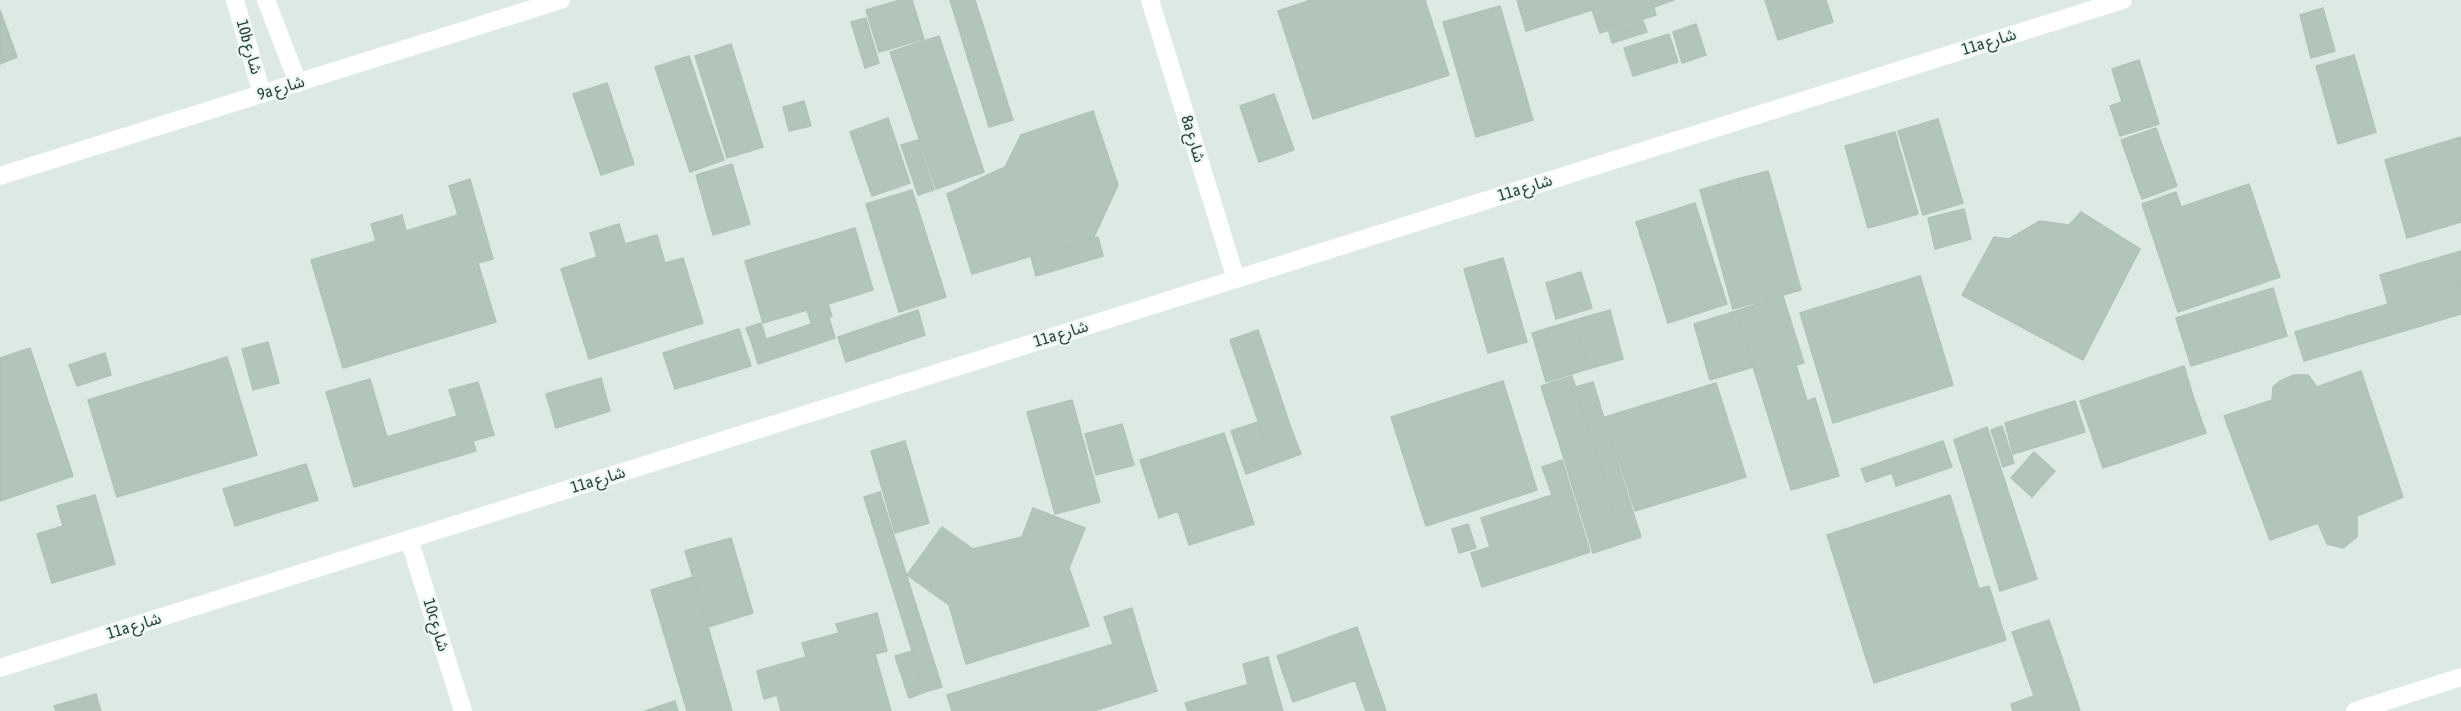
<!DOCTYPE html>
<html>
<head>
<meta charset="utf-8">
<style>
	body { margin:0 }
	canvas { display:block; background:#ddeae3 }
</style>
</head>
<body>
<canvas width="2461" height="711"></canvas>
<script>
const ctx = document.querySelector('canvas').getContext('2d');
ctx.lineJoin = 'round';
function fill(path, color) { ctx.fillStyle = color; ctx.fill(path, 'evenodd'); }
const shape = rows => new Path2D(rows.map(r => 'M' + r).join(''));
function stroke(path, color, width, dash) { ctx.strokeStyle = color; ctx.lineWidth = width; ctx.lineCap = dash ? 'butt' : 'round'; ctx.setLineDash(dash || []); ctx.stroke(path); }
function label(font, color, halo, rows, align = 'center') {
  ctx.font = font + ' "Asap Condensed","Noto Sans Arabic",sans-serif'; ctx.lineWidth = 4.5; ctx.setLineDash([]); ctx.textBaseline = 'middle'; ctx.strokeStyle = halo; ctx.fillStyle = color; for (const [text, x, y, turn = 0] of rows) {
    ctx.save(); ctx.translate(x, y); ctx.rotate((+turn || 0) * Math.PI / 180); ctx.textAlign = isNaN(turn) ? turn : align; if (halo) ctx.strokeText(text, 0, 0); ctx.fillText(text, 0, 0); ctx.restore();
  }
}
const building = shape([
	[900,0,912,0,924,39,879,52,866,10,900,0],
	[950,0,975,0,1013,120,989,127,950,0],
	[1311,0,1425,0,1449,75,1313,119,1278,11,1311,0],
	[1517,0,1674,0,1654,7,1656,15,1600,33,1592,10,1526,31,1517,0],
	[1765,0,1826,0,1833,22,1778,40,1765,0],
	[1500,6,1533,120,1476,137,1443,22,1500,6],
	[2323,8,2335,51,2311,58,2300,15,2323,8],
	[0,10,17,57,0,64,0,10],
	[866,18,879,63,865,68,851,22,866,18],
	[1643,21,1647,32,1612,43,1609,32,1643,21],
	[1696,24,1706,55,1682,63,1673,32,1696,24],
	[1669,34,1678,62,1633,76,1624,48,1669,34],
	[939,36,984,172,936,189,890,52,939,36],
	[731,44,763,147,727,158,695,56,731,44],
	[2354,55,2376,132,2338,144,2316,66,2354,55],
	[689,56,724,160,690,172,655,67,689,56],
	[2139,60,2159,124,2120,136,2110,106,2122,102,2112,69,2139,60],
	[607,83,634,164,601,175,573,94,607,83],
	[1274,94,1294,150,1259,162,1240,106,1274,94],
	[804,101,811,126,789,131,783,107,804,101],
	[1093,111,1118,185,1094,237,972,274,947,194,1005,167,1021,135,1093,111],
	[888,118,910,183,872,196,850,132,888,118],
	[1938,119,1963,203,1923,215,1898,131,1938,119],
	[2156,128,2177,186,2142,199,2121,140,2156,128],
	[1895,132,1918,214,1868,228,1845,146,1895,132],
	[2461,137,2461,222,2407,238,2385,160,2461,137],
	[918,140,934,190,918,195,901,145,918,140],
	[732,164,750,224,713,235,696,175,732,164],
	[1768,171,1775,195,1745,205,1737,179,1768,171],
	[470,179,493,259,478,263,496,322,343,368,311,260,376,241,371,224,402,215,406,231,458,215,449,186,470,179],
	[1737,179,1745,205,1775,195,1801,290,1733,309,1700,190,1737,179],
	[2249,184,2280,277,2178,312,2142,204,2176,192,2181,207,2249,184],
	[912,190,946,297,899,312,866,204,912,190],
	[1695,203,1727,304,1668,323,1636,222,1695,203],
	[1964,209,1971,239,1935,249,1928,218,1964,209],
	[2081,212,2140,249,2083,360,1962,295,1994,237,2009,239,2040,221,2069,225,2081,212],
	[619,224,625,244,657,235,665,263,683,258,703,323,589,359,561,269,597,257,590,233,619,224],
	[855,228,873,290,828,304,832,316,811,323,807,310,763,323,745,261,855,228],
	[1098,237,1103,256,1036,276,1031,257,1098,237],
	[2461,251,2461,282,2388,304,2380,275,2461,251],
	[1503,258,1527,342,1488,353,1464,269,1503,258],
	[1581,272,1592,308,1556,319,1546,283,1581,272],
	[1920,276,1953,385,1833,423,1800,313,1920,276],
	[2461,282,2461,314,2397,333,2388,304,2461,282],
	[2273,288,2287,336,2191,366,2176,318,2273,288],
	[1783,296,1804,363,1796,365,1807,401,1815,398,1839,476,1791,490,1736,311,1783,296],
	[2388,304,2397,333,2304,361,2295,332,2388,304],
	[918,310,925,335,846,362,838,337,918,310],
	[1610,310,1623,359,1588,369,1575,320,1610,310],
	[1736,311,1753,367,1710,380,1694,324,1736,311],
	[829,318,835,338,758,364,752,344,829,318],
	[1575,320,1588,369,1546,382,1532,333,1575,320],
	[761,323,766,339,752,344,746,328,761,323],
	[739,329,751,366,675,389,663,353,739,329],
	[1258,330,1291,428,1264,438,1230,340,1258,330],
	[268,342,279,383,253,390,242,349,268,342],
	[30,348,73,476,0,501,0,358,30,348],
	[105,353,111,375,77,386,69,365,105,353],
	[227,357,257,455,117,497,88,400,227,357],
	[2184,366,2194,399,2091,433,2080,401,2184,366],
	[2361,371,2403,497,2357,516,2357,537,2343,548,2327,544,2318,523,2270,540,2224,416,2272,400,2273,387,2280,381,2294,375,2308,375,2317,387,2361,371],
	[1572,376,1591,436,1560,446,1541,386,1572,376],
	[601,378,610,411,556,428,546,394,601,378],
	[370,379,387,437,457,416,449,390,478,382,494,435,473,441,476,451,354,487,326,392,370,379],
	[1503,381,1537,490,1426,526,1391,417,1503,381],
	[1593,382,1631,506,1614,511,1576,387,1593,382],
	[1716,383,1746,477,1635,511,1605,417,1716,383],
	[2194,399,2206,433,2103,468,2091,433,2194,399],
	[1072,400,1100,502,1055,514,1027,412,1072,400],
	[2075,401,2085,432,2013,454,2005,423,2075,401],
	[1258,422,1264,438,1291,428,1301,454,1246,474,1231,431,1258,422],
	[1122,424,1134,465,1096,475,1085,434,1122,424],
	[2002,426,2014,463,2003,467,1991,430,2002,426],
	[1987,427,2037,579,2000,591,1954,440,1987,427],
	[1224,433,1254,524,1189,545,1178,511,1159,518,1140,460,1224,433],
	[1591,436,1614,511,1583,521,1560,446,1591,436],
	[905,441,929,523,895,533,871,451,905,441],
	[1943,441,1952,467,1896,486,1892,473,1866,482,1861,469,1943,441],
	[2034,452,2055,471,2032,497,2011,478,2034,452],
	[1562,460,1590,552,1482,587,1471,553,1490,547,1481,518,1552,495,1542,467,1562,460],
	[306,464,318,500,235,526,223,489,306,464],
	[880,492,942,687,925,692,864,497,880,492],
	[95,495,115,564,52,583,37,534,63,526,57,506,95,495],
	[1950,495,1979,589,1989,586,2006,640,1874,683,1827,535,1950,495],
	[1631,506,1641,537,1593,553,1583,521,1631,506],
	[1033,508,1085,528,1069,568,1089,626,966,664,949,605,907,575,942,527,973,549,1022,537,1033,508],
	[1468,524,1476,548,1459,553,1452,529,1468,524],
	[731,538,753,613,708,627,685,551,731,538],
	[693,577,708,627,732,711,687,711,651,590,693,577],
	[1132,608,1140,636,1113,644,1104,617,1132,608],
	[877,613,887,651,875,654,891,711,781,711,777,695,764,699,757,671,806,657,802,643,839,633,836,624,877,613],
	[2049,620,2080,711,2013,711,2011,704,2034,696,2012,632,2049,620],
	[1357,627,1373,674,1293,702,1277,656,1357,627],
	[1140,636,1157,691,1094,711,952,711,947,695,1140,636],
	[912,651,925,692,909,698,895,656,912,651],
	[1268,657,1273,677,1248,685,1243,664,1268,657],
	[1373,674,1386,711,1366,711,1355,680,1373,674],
	[1273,677,1283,711,1188,711,1185,703,1273,677],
	[96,694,101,711,56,711,54,706,96,694],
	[675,701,678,711,645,711,675,701]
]);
const minor = shape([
	[235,0,262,94],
	[266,0,298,83],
	[1150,0,1236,279],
	[0,176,561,0],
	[409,539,463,711],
	[0,668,2123,0],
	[2355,711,2461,677]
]);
const streetNames = [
	["11a شارع",1989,42,-17],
	["10b شارع",249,47,74],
	["9a شارع",281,88,-17],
	["8a شارع",1193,139,73],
	["11a شارع",1525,188,-17],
	["11a شارع",1061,334,-17],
	["11a شارع",598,480,-17],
	["10c شارع",436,625,73],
	["11a شارع",134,626,-17]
];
fill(building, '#b2c5bb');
stroke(building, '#afc4b9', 1.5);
stroke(minor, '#fff', 18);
label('16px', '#1e3a2f', '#edf7f1', streetNames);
</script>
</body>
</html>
